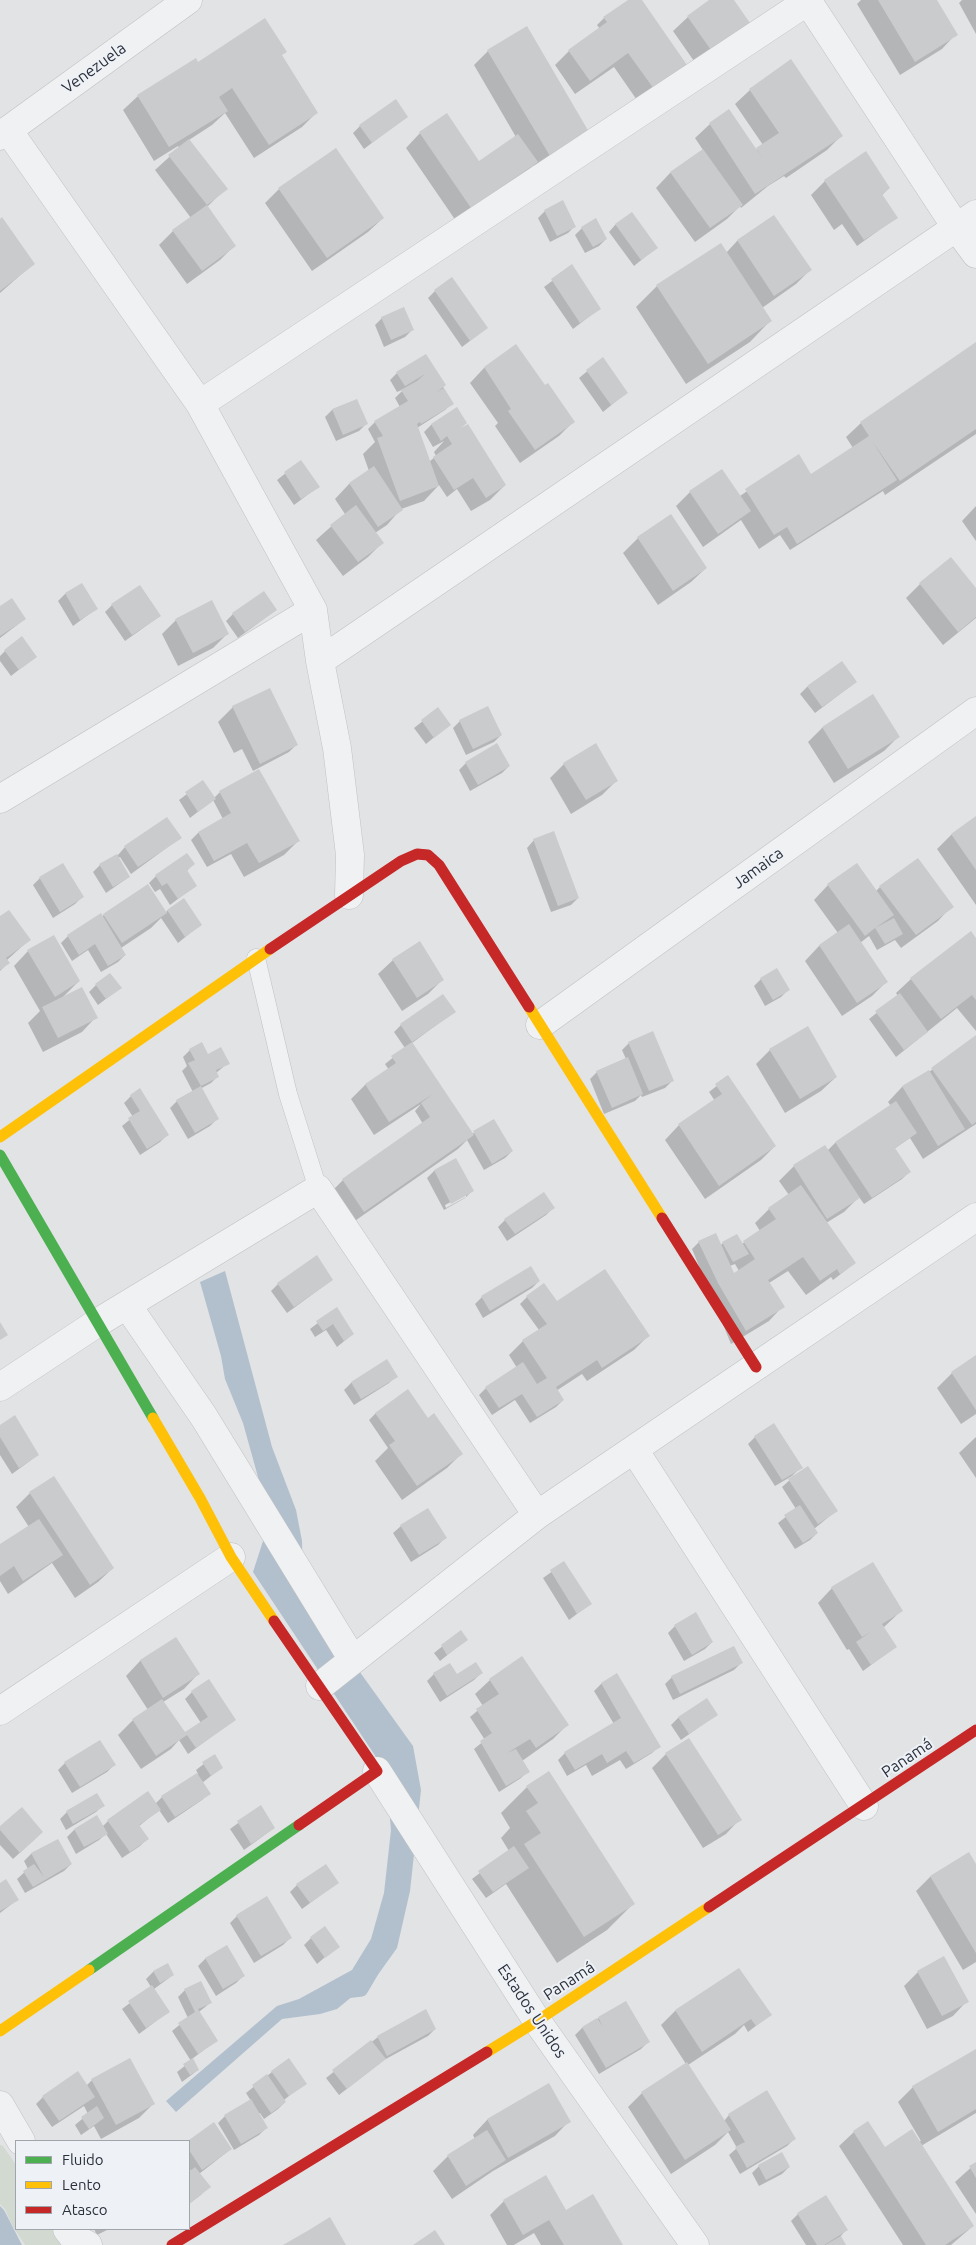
<!DOCTYPE html>
<html>
<head>
<meta charset="utf-8">
<style>
	body { margin:0 }
	#map { position:relative; width:976px; height:2245px; overflow:hidden; background:#e1e3e5; font-family:Ubuntu,sans-serif }
	canvas { display:block }
	.legend { position:absolute; left:15px; top:2140px; width:175px; height:90px; box-sizing:border-box; background:#eef1f5; border:1px solid #a0a4ab; margin:0; padding:6px 9px; list-style:none; font-size:15px; color:#2a303c }
	.legend li { display:flex; align-items:center; gap:10px; height:25px }
	.legend b { width:25px; border:1px solid #a0a4ab }
</style>
</head>
<body>
<div id="map">
<canvas width="976" height="2245"></canvas>
<ul class="legend">
<li><b style="height:6px;background:#4caf50"></b>Fluido</li>
<li><b style="height:6px;background:#ffc107"></b>Lento</li>
<li><b style="height:6px;background:#c62828"></b>Atasco</li>
</ul>
</div>
<script>
const ctx = document.querySelector('canvas').getContext('2d');
ctx.lineJoin = 'round';
function fill(path, color) { ctx.fillStyle = color; ctx.fill(path, 'evenodd'); }
const shape = rows => new Path2D(rows.map(r => 'M' + r).join(''));
function stroke(path, color, width, dash) { ctx.strokeStyle = color; ctx.lineWidth = width; ctx.lineCap = dash ? 'butt' : 'round'; ctx.setLineDash(dash || []); ctx.stroke(path); }
function label(font, color, halo, rows, align = 'center') {
  ctx.font = font + ' Ubuntu,sans-serif'; ctx.lineWidth = 4; ctx.setLineDash([]); ctx.textBaseline = 'middle'; ctx.strokeStyle = halo; ctx.fillStyle = color; for (const [text, x, y, turn = 0] of rows) {
    ctx.save(); ctx.translate(x, y); ctx.rotate((+turn || 0) * Math.PI / 180); ctx.textAlign = isNaN(turn) ? turn : align; if (halo) ctx.strokeText(text, 0, 0); ctx.fillText(text, 0, 0); ctx.restore();
  }
}
const green = shape([
	[0,2145,3,2146,16,2165,16,2229,60,2229,71,2245,25,2245,12,2225,5,2209,0,2204]
]);
const water = shape([
	[225,1271,272,1447,296,1510,302,1541,303,1593,413,1746,421,1790,410,1891,397,1948,377,1976,337,2009,320,2014,282,2019,176,2112,166,2101,277,2006,299,1999,352,1970,371,1939,384,1893,391,1830,386,1772,253,1572,265,1535,260,1484,243,1423,225,1379,221,1356,200,1282],
	[0,2206,4,2210,22,2245,0,2245]
]);
const shadow = shape([
	[630,0,640,0,671,80,639,103,614,67,575,94,555,65,569,51,600,29,597,25,604,18],
	[711,0,732,0,748,23,696,64,673,31,688,17],
	[861,0,935,0,956,34,942,49,900,75,857,4],
	[962,0,976,0,976,34,959,3],
	[488,51,588,132,535,169,533,165,522,177,456,221,406,148,420,133,479,162,516,137,474,65],
	[281,56,317,112,302,127,254,158,225,113,212,125,189,140,226,188,207,207,234,246,220,260,187,284,159,245,173,231,191,218,155,170,179,148,178,146,154,161,123,110,138,96,197,64],
	[750,90,842,135,827,150,786,178,784,176,768,186,741,208,740,206,727,219,695,242,656,188,670,173,703,150,695,138,710,124,729,111,755,151,763,145,735,104],
	[407,116,364,149,353,133,360,126],
	[825,181,889,188,881,196,896,218,857,246,842,224,834,230,811,195],
	[279,189,383,218,368,232,312,271,265,203],
	[545,211,575,226,568,233,550,242,538,218],
	[773,216,810,270,796,284,762,308,770,321,750,342,686,384,636,307,657,286,726,253,737,241],
	[0,220,33,264,0,293],
	[616,224,656,248,634,266,609,232],
	[582,228,606,239,599,246,585,253,575,235],
	[572,266,599,309,573,329,544,287],
	[435,291,487,328,462,347,428,298],
	[382,318,412,330,405,337,384,347,375,325],
	[976,343,976,434,885,495,883,491,790,550,780,535,759,549,741,520,703,547,676,506,690,492,740,496,798,456,810,475,853,448,846,437,861,423],
	[516,346,545,387,573,422,559,436,520,463,495,426,498,423,470,383,484,368],
	[426,356,452,403,445,410,417,428,429,462,436,456,434,452,444,441,433,447,424,432,431,425,456,409,459,429,505,485,490,500,471,511,457,489,447,497,439,485,424,501,401,509,387,525,375,533,382,543,368,557,343,576,316,540,345,514,335,499,349,484,369,471,363,454,375,442,368,429,375,422,400,407,395,398,404,389,397,392,390,380,397,373],
	[602,359,626,393,603,412,579,378],
	[356,400,366,424,359,431,336,441,325,417,332,410],
	[301,461,318,487,294,505,277,480],
	[976,506,976,541,962,521],
	[671,515,706,568,691,582,658,605,623,553,638,538],
	[920,584,976,590,976,618,943,645,906,598],
	[81,585,96,609,73,626,58,601,65,594],
	[112,605,160,616,125,641,105,612],
	[0,607,25,619,0,638],
	[276,610,238,638,226,621,233,614],
	[176,620,227,634,213,648,178,666,162,634],
	[5,651,35,657,11,676,0,661,0,656],
	[856,682,815,713,800,694,807,687],
	[873,696,898,737,884,751,834,783,808,742,822,728],
	[233,707,296,745,289,752,253,771,242,749,234,753,218,722],
	[438,709,449,725,426,744,414,728],
	[460,721,501,735,494,742,466,755,453,728],
	[466,763,509,766,502,773,470,791,459,770],
	[564,764,616,781,602,795,571,814,550,778],
	[203,782,214,798,220,792,298,841,284,855,244,877,231,854,207,867,191,840,198,833,223,819,213,800,190,818,179,800],
	[976,817,976,905,937,849,951,835],
	[167,818,180,838,131,874,120,857,118,858,129,877,106,893,93,872,100,865,118,855,125,847],
	[534,840,578,898,571,905,551,912,527,848],
	[193,864,186,872,195,886,170,905,160,889,155,892,149,883,156,876],
	[40,878,82,897,75,904,53,918,33,885],
	[828,885,876,891,880,887,952,906,938,921,901,948,895,940,877,950,869,936,860,943,886,982,872,996,842,1016,805,961,819,946,838,933,814,900],
	[168,910,200,925,178,943,161,918,151,928,121,948,125,955,118,962,101,972,88,950,72,961,61,943,68,936,104,915,165,913],
	[0,918,29,940,7,960,8,963,0,971],
	[976,940,976,1031,957,1008,896,1057,869,1019,898,996,896,993,911,979],
	[28,951,79,981,62,998,96,1017,82,1032,43,1052,28,1023,40,1011,14,966],
	[393,960,443,979,428,994,402,1011,378,974],
	[761,979,788,990,781,997,765,1006,754,986],
	[96,985,120,988,98,1005,89,992],
	[454,1012,412,1043,472,1134,494,1121,512,1151,505,1158,484,1170,467,1140,458,1149,349,1225,328,1195,343,1180,423,1124,415,1111,421,1104,374,1135,351,1099,365,1085,389,1070,385,1064,405,1048,394,1032,401,1025],
	[976,1037,976,1124,923,1159,910,1138,894,1149,909,1172,902,1179,864,1204,859,1197,844,1212,826,1223,855,1263,833,1280,831,1277,806,1295,788,1271,769,1283,783,1306,769,1321,731,1344,692,1249,699,1242,721,1245,723,1243,742,1244,760,1231,755,1223,769,1209,789,1195,779,1181,794,1166,828,1150,835,1143,891,1106,888,1102,902,1087,929,1072],
	[735,1264,739,1271,727,1278,730,1266],
	[629,1043,672,1081,665,1088,642,1097,641,1095,635,1101,604,1114,590,1079,597,1072,626,1059,622,1050],
	[190,1050,228,1063,216,1073,218,1076,211,1083,200,1089,217,1119,210,1126,188,1139,170,1108,177,1101,193,1092,182,1071,187,1066,183,1057],
	[770,1050,836,1077,821,1091,785,1113,756,1064],
	[728,1077,775,1146,761,1160,705,1199,665,1140,679,1125,715,1101,709,1092],
	[131,1096,167,1135,160,1142,140,1155,122,1126,133,1117,124,1103],
	[455,1160,472,1191,465,1198,444,1210,427,1178,434,1171],
	[466,1194,466,1197,446,1208,445,1205],
	[553,1208,546,1215,507,1241,498,1227,505,1220],
	[332,1280,287,1313,271,1291,278,1284],
	[539,1281,532,1288,483,1318,475,1304,482,1297],
	[527,1297,557,1303,648,1336,634,1350,587,1381,582,1374,556,1391,563,1400,556,1407,530,1423,515,1400,492,1415,479,1395,486,1388,517,1368,509,1355,523,1341,539,1330,520,1304],
	[336,1309,353,1334,337,1347,326,1330,315,1337,310,1329],
	[976,1357,976,1414,961,1424,937,1388,952,1373],
	[387,1361,396,1376,389,1383,354,1405,344,1390,351,1383],
	[376,1413,426,1418,461,1454,447,1468,402,1500,375,1461,388,1448,369,1420],
	[0,1426,38,1455,12,1474,0,1455],
	[755,1437,801,1467,792,1476,775,1486,748,1444],
	[976,1437,976,1478,959,1453],
	[792,1478,836,1511,814,1529,817,1533,810,1540,795,1549,778,1523,796,1509,782,1487],
	[30,1493,113,1568,98,1582,75,1598,52,1563,8,1594,0,1581,0,1546,29,1527,16,1507],
	[427,1510,445,1538,438,1545,411,1562,393,1533,401,1526],
	[564,1563,590,1604,569,1620,543,1578],
	[832,1588,901,1611,883,1628,895,1647,863,1671,849,1649,847,1650,818,1603],
	[675,1626,712,1642,705,1649,684,1661,668,1633],
	[460,1632,466,1640,440,1661,434,1653],
	[176,1638,198,1674,184,1689,163,1702,185,1734,201,1723,185,1699,192,1692,234,1720,188,1754,179,1740,171,1749,141,1769,118,1735,133,1720,148,1710,126,1676,140,1661],
	[741,1663,734,1670,673,1700,665,1684,672,1677],
	[481,1673,474,1680,440,1702,427,1681,434,1674,457,1676],
	[617,1675,659,1746,652,1753,626,1769,620,1760,592,1776,586,1765,567,1776,558,1760,565,1753,614,1724,594,1691,601,1684],
	[490,1680,567,1725,553,1739,522,1761,528,1771,521,1778,499,1792,474,1749,485,1740,470,1717,483,1706,475,1694],
	[707,1700,716,1715,681,1740,671,1725,678,1718],
	[666,1754,740,1819,726,1834,703,1848,652,1768],
	[214,1756,221,1768,202,1783,209,1793,202,1800,168,1823,159,1810,139,1826,147,1839,140,1846,122,1858,106,1834,99,1840,76,1854,67,1837,74,1830,97,1817,102,1827,108,1821,155,1804,162,1797,198,1774,196,1770],
	[65,1763,114,1765,107,1772,72,1793,58,1770],
	[527,1787,633,1904,607,1930,557,1963,506,1884,486,1898,472,1879,509,1851,501,1838,510,1828,501,1813],
	[103,1805,96,1812,66,1830,60,1819,67,1812],
	[260,1807,274,1828,244,1850,230,1829],
	[0,1828,35,1839,13,1859,0,1845],
	[58,1840,71,1864,64,1871,25,1893,17,1879,28,1869,24,1861,31,1854],
	[968,1854,976,1866,976,1962,963,1970,916,1891,930,1877],
	[337,1883,302,1909,290,1892,297,1885],
	[0,1884,17,1900,0,1913],
	[237,1916,290,1938,283,1945,254,1963,230,1923],
	[311,1938,338,1946,317,1964,304,1945],
	[226,1947,243,1976,236,1983,216,1996,198,1966,205,1959],
	[167,1965,173,1975,154,1989,168,2012,139,2034,122,2009,151,1987,146,1979,153,1972],
	[918,1972,967,2001,953,2016,927,2029,904,1986],
	[723,1979,770,2015,748,2032,744,2025,735,2034,688,2065,724,2121,729,2115,794,2139,787,2146,740,2174,729,2155,737,2148,728,2132,715,2145,671,2174,628,2107,642,2093,686,2064,661,2025,675,2011],
	[185,1990,210,2003,199,2012,217,2040,192,2059,198,2070,182,2082,177,2072,191,2061,172,2031,188,2018,178,1997],
	[626,2002,648,2042,641,2049,599,2074,575,2035,582,2028],
	[435,2029,428,2036,384,2060,339,2095,326,2078,378,2037],
	[976,2050,976,2113,921,2146,973,2226,951,2245,903,2245,839,2146,854,2132,868,2123,884,2148,921,2141,898,2102,913,2087],
	[272,2072,305,2083,284,2100,285,2102,278,2109,264,2119,260,2113,258,2114,266,2128,259,2135,234,2150,218,2123,225,2116,251,2101,246,2093],
	[92,2080,153,2104,139,2118,101,2139,94,2126,81,2135,75,2125,88,2114,84,2106,52,2127,36,2104,43,2097,86,2086],
	[549,2085,569,2121,555,2136,493,2171,452,2199,433,2171,448,2156,475,2139,473,2135,487,2120],
	[214,2124,231,2149,199,2174,202,2194,189,2204,189,2173,191,2171,189,2168,189,2142],
	[782,2154,789,2167,782,2174,759,2186,752,2173,759,2166],
	[976,2163,976,2214,955,2182],
	[504,2201,566,2212,622,2245,541,2245,534,2233,514,2245,507,2245,490,2215],
	[798,2214,846,2230,840,2237,844,2245,806,2245,791,2221],
	[94,2229,109,2229,97,2235]
]);
const stream = shape([
	[345,1993,362,1991,372,1974]
]);
const building = shape([
	[628,0,642,0,687,65,654,89,628,53,590,81,568,50,607,22,603,17],
	[709,0,734,0,750,23,711,50,687,16],
	[878,0,937,0,958,35,915,62],
	[265,18,287,52,282,55,318,113,269,145,232,88,219,97,228,111,169,147,137,95,196,58,198,62],
	[527,26,589,132,550,156,487,50],
	[791,59,843,136,755,194,709,123,729,109,763,159,756,148,779,133,749,89],
	[396,99,408,117,372,143,359,125],
	[447,113,479,161,518,134,538,162,471,208,419,132],
	[189,139,228,189,207,205,236,246,202,271,172,230,207,205,168,155],
	[336,148,384,218,327,258,278,188],
	[703,149,743,205,710,228,670,172],
	[866,151,890,188,882,194,898,218,864,240,824,180],
	[563,200,576,227,557,236,544,210],
	[632,212,658,248,641,260,615,224],
	[774,215,812,270,774,296,737,240],
	[2,217,35,264,0,291,0,219],
	[596,218,607,239,593,247,581,227],
	[721,243,772,321,708,364,656,285],
	[572,264,601,309,580,323,551,279],
	[452,277,488,328,470,341,434,290],
	[404,307,414,330,391,340,381,317],
	[976,342,976,429,900,481,872,441,897,480,797,544,787,527,774,535,745,489,799,454,811,474,869,436,860,422],
	[516,344,545,385,548,383,575,422,535,450,508,411,511,409,484,367],
	[426,354,446,385,437,392,444,388,454,404,421,424,420,422,417,424,439,486,400,501,377,438,383,436,374,421,408,401,401,390,417,381,425,374,405,386,396,372],
	[603,357,628,393,611,405,586,370],
	[357,399,368,424,343,435,332,409],
	[457,407,467,423,461,428,468,424,506,485,486,498,473,478,454,490,433,457,452,444,447,436,441,441,431,424],
	[301,460,320,487,301,499,284,472],
	[374,466,403,510,378,527,349,483],
	[722,469,751,511,718,534,689,491],
	[356,505,384,543,358,562,330,525],
	[671,514,707,568,673,591,637,537],
	[951,557,976,588,976,617,958,632,919,583],
	[82,583,98,609,80,620,65,593],
	[140,585,161,616,132,635,111,604],
	[264,591,277,610,245,632,232,613],
	[12,598,26,619,0,636,0,606],
	[212,600,229,634,193,653,175,619],
	[22,636,37,657,19,670,4,650],
	[842,661,857,682,822,707,807,686],
	[270,688,298,745,260,764,232,706],
	[873,694,900,737,848,769,822,727],
	[488,706,502,735,473,749,459,720],
	[438,707,451,725,434,738,421,720],
	[497,743,510,766,478,785,465,762],
	[596,743,618,781,586,800,563,763],
	[259,769,300,841,259,863,247,843,214,861,198,832,231,813,219,791],
	[203,780,216,799,198,812,185,792],
	[976,816,976,870,951,834],
	[167,817,182,838,138,867,124,846],
	[554,831,579,898,558,906,533,839],
	[187,853,195,864,187,870,197,886,178,899,167,883,162,886,155,875],
	[117,854,130,877,113,887,99,864],
	[918,858,954,907,916,935,879,886],
	[63,863,84,897,60,912,39,877],
	[857,863,894,915,875,928,894,918,903,934,885,944,875,928,865,936,827,884],
	[148,884,167,913,122,943,103,914],
	[184,898,202,925,185,937,167,910],
	[9,910,31,940,6,958,10,963,0,970,0,916],
	[101,913,126,955,108,966,95,944,79,955,67,935],
	[849,924,888,982,857,1003,819,945],
	[971,931,976,938,976,1000,972,995,941,1019,910,978],
	[54,935,80,981,55,997,27,950],
	[420,941,444,980,417,998,392,959],
	[777,968,790,990,773,1000,760,978],
	[110,973,122,988,106,999,95,984],
	[82,987,98,1018,58,1038,42,1007],
	[900,993,928,1032,904,1050,875,1011],
	[443,994,456,1012,412,1042,400,1024],
	[808,1026,837,1077,800,1099,769,1049],
	[653,1031,674,1081,649,1091,628,1042],
	[976,1035,976,1122,972,1125,931,1068],
	[202,1042,208,1054,221,1047,230,1064,216,1070,219,1077,201,1086,188,1063,195,1060,189,1049],
	[412,1042,474,1135,364,1212,342,1179,430,1117,421,1103,433,1094,389,1122,365,1084,396,1063,391,1056],
	[628,1057,643,1094,612,1108,596,1071],
	[929,1070,965,1129,938,1146,902,1086],
	[728,1075,776,1146,719,1186,678,1124,722,1094,715,1084],
	[201,1086,219,1119,195,1133,176,1100],
	[140,1088,169,1135,147,1149,128,1118,140,1111,130,1095],
	[896,1101,917,1133,895,1148,911,1172,872,1198,835,1142],
	[494,1119,513,1151,492,1164,473,1131],
	[825,1145,860,1198,827,1219,793,1165],
	[456,1158,474,1191,451,1204,434,1170],
	[801,1185,856,1263,840,1274,837,1269,820,1281,803,1257,768,1280,785,1307,746,1331,718,1283,698,1241,716,1233,734,1273,755,1259,743,1241,776,1219,768,1208],
	[544,1192,555,1208,515,1234,504,1219],
	[737,1234,749,1254,733,1262,722,1242],
	[317,1255,333,1280,294,1307,277,1283],
	[531,1266,540,1281,490,1311,481,1296],
	[605,1269,650,1336,602,1368,597,1360,556,1387,564,1400,537,1417,522,1394,499,1408,485,1387,523,1362,537,1384,547,1378,522,1340,547,1324,526,1296,544,1283,557,1301],
	[337,1307,354,1334,344,1341,333,1324,323,1331,316,1321],
	[0,1322,8,1335,0,1340],
	[976,1355,976,1410,951,1372],
	[387,1359,398,1377,361,1399,351,1382],
	[408,1389,428,1418,434,1413,463,1454,417,1486,389,1445,395,1441,375,1413],
	[15,1415,39,1455,19,1468,0,1437,0,1425],
	[774,1423,803,1468,782,1480,754,1436],
	[808,1466,838,1511,818,1524,788,1479],
	[54,1476,114,1568,90,1585,29,1492],
	[800,1505,818,1533,803,1543,784,1515],
	[428,1508,447,1538,419,1555,400,1525],
	[39,1519,63,1555,23,1581,14,1566,0,1576,0,1544],
	[564,1561,592,1604,577,1614,550,1570],
	[873,1562,903,1611,882,1624,897,1647,871,1665,856,1642,872,1631,862,1637,831,1587],
	[696,1612,713,1642,692,1655,674,1625],
	[461,1630,468,1640,447,1655,441,1645],
	[176,1637,200,1674,163,1698,140,1660],
	[734,1646,743,1663,680,1694,671,1676],
	[522,1656,569,1725,536,1748,530,1739,507,1753,516,1749,530,1772,506,1786,480,1741,492,1733,476,1709,499,1694,489,1679],
	[476,1662,483,1673,447,1696,433,1673,450,1663,457,1674],
	[617,1673,661,1747,634,1763,626,1751,607,1763,602,1754,575,1770,564,1752,621,1718,601,1683],
	[209,1679,236,1720,196,1748,187,1735,156,1756,132,1719,162,1699,185,1732,208,1717,191,1691],
	[707,1698,718,1715,689,1734,678,1717],
	[689,1738,742,1820,718,1835,665,1753],
	[100,1740,116,1765,80,1787,64,1762],
	[215,1754,223,1768,211,1776,202,1762],
	[549,1771,635,1904,584,1937,524,1844,541,1833,526,1811,538,1803,526,1786],
	[197,1773,211,1794,175,1817,161,1796],
	[148,1791,161,1810,139,1825,149,1839,130,1852,107,1820],
	[97,1793,105,1806,73,1824,66,1811],
	[261,1805,275,1828,251,1844,237,1821],
	[22,1807,43,1832,20,1853,0,1830,0,1826],
	[97,1815,108,1834,84,1847,74,1829],
	[58,1839,72,1864,33,1887,23,1871,34,1864,44,1877,31,1853],
	[514,1846,529,1868,493,1892,478,1871],
	[969,1852,976,1864,976,1953,930,1876],
	[326,1864,339,1883,310,1903,296,1884],
	[6,1879,19,1900,0,1911,0,1883],
	[267,1896,292,1938,261,1956,236,1915],
	[325,1926,340,1947,325,1958,310,1937],
	[227,1945,245,1976,223,1989,205,1958],
	[944,1956,969,2002,942,2016,917,1971],
	[168,1963,174,1975,160,1983,153,1971],
	[739,1968,772,2015,756,2026,751,2019,702,2052,675,2010],
	[201,1981,212,2003,198,2009,218,2041,198,2054,178,2023,195,2012,184,1989],
	[152,1985,170,2012,146,2028,128,2001],
	[626,2001,650,2042,606,2068,582,2027,597,2018,603,2027,598,2017],
	[426,2009,436,2029,387,2056,377,2036],
	[371,2040,386,2059,347,2089,332,2070],
	[976,2049,976,2109,938,2132,912,2086],
	[130,2058,155,2104,116,2125,91,2079],
	[193,2058,199,2070,190,2075,183,2064],
	[289,2058,307,2084,289,2096,271,2071],
	[687,2062,731,2130,685,2160,641,2092],
	[78,2071,95,2097,59,2121,42,2096],
	[267,2074,286,2102,271,2113,252,2085],
	[549,2083,571,2122,508,2158,487,2119],
	[767,2090,796,2139,747,2168,735,2147,745,2142,728,2114],
	[251,2099,268,2128,241,2144,224,2115],
	[97,2106,104,2118,89,2129,81,2117],
	[868,2121,885,2147,912,2129,974,2226,945,2245,926,2245,853,2131],
	[214,2122,232,2149,202,2170,189,2150,189,2140],
	[487,2130,506,2160,466,2186,447,2155],
	[782,2152,790,2167,766,2180,758,2165],
	[976,2162,976,2178,969,2166],
	[195,2167,211,2187,189,2204,189,2172],
	[546,2175,566,2210,593,2194,623,2245,564,2245,549,2220,523,2235,503,2200],
	[826,2195,848,2230,824,2245,817,2245,797,2213],
	[330,2217,346,2245,283,2245,309,2230],
	[435,2230,445,2245,413,2245],
	[841,2236,846,2245,825,2245]
]);
const lane = shape([
	[256,958,288,1094,318,1189]
]);
const street = shape([
	[807,0,956,227,976,254],
	[8,130,200,404,313,610,320,661,337,748,350,855,349,895],
	[0,136,188,0],
	[200,404,808,1],
	[320,661,976,214],
	[0,799,313,610],
	[540,1025,976,711],
	[127,1305,204,1417,353,1660],
	[0,1387,97,1323,318,1189,537,1515],
	[635,1451,864,1806],
	[320,1686,537,1515,976,1217],
	[0,1711,231,1557],
	[377,1771,537,2021,695,2245],
	[0,2105,21,2141],
	[67,2229,73,2237,88,2245]
]);
const fast = shape([
	[0,1155,153,1418],
	[89,1970,299,1825]
]);
const slow = shape([
	[529,1007,662,1218],
	[0,1137,270,949],
	[153,1418,200,1498,231,1557,274,1621],
	[0,2031,89,1970],
	[487,2052,537,2021,709,1907]
]);
const jam = shape([
	[270,949,401,861,417,854,428,855,439,865,529,1007],
	[662,1218,756,1367],
	[274,1621,377,1771,299,1825],
	[709,1907,976,1730],
	[172,2245,487,2052]
]);
const streetNames = [
	["Venezuela",94,68,-36],
	["Jamaica",758,868,-36],
	["Panamá",907,1758,-34],
	["Panamá",569,1981,-33],
	["Estados Unidos",532,2011,56]
];
fill(green, '#d2d9d1');
fill(water, '#b2bfcd');
fill(shadow, '#0003');
stroke(stream, '#b2bfcd', 11);
fill(building, '#c9cbcd');
stroke(lane, '#bfc1c3', 19);
stroke(street, '#bfc1c3', 29);
stroke(lane, '#f0f1f2', 18);
stroke(street, '#f0f1f2', 28);
stroke(fast, '#4caf50', 11);
stroke(slow, '#ffc107', 11);
stroke(jam, '#c62828', 11);
label('16px', '#2a303c', '#eef1f5', streetNames);
</script>
</body>
</html>
